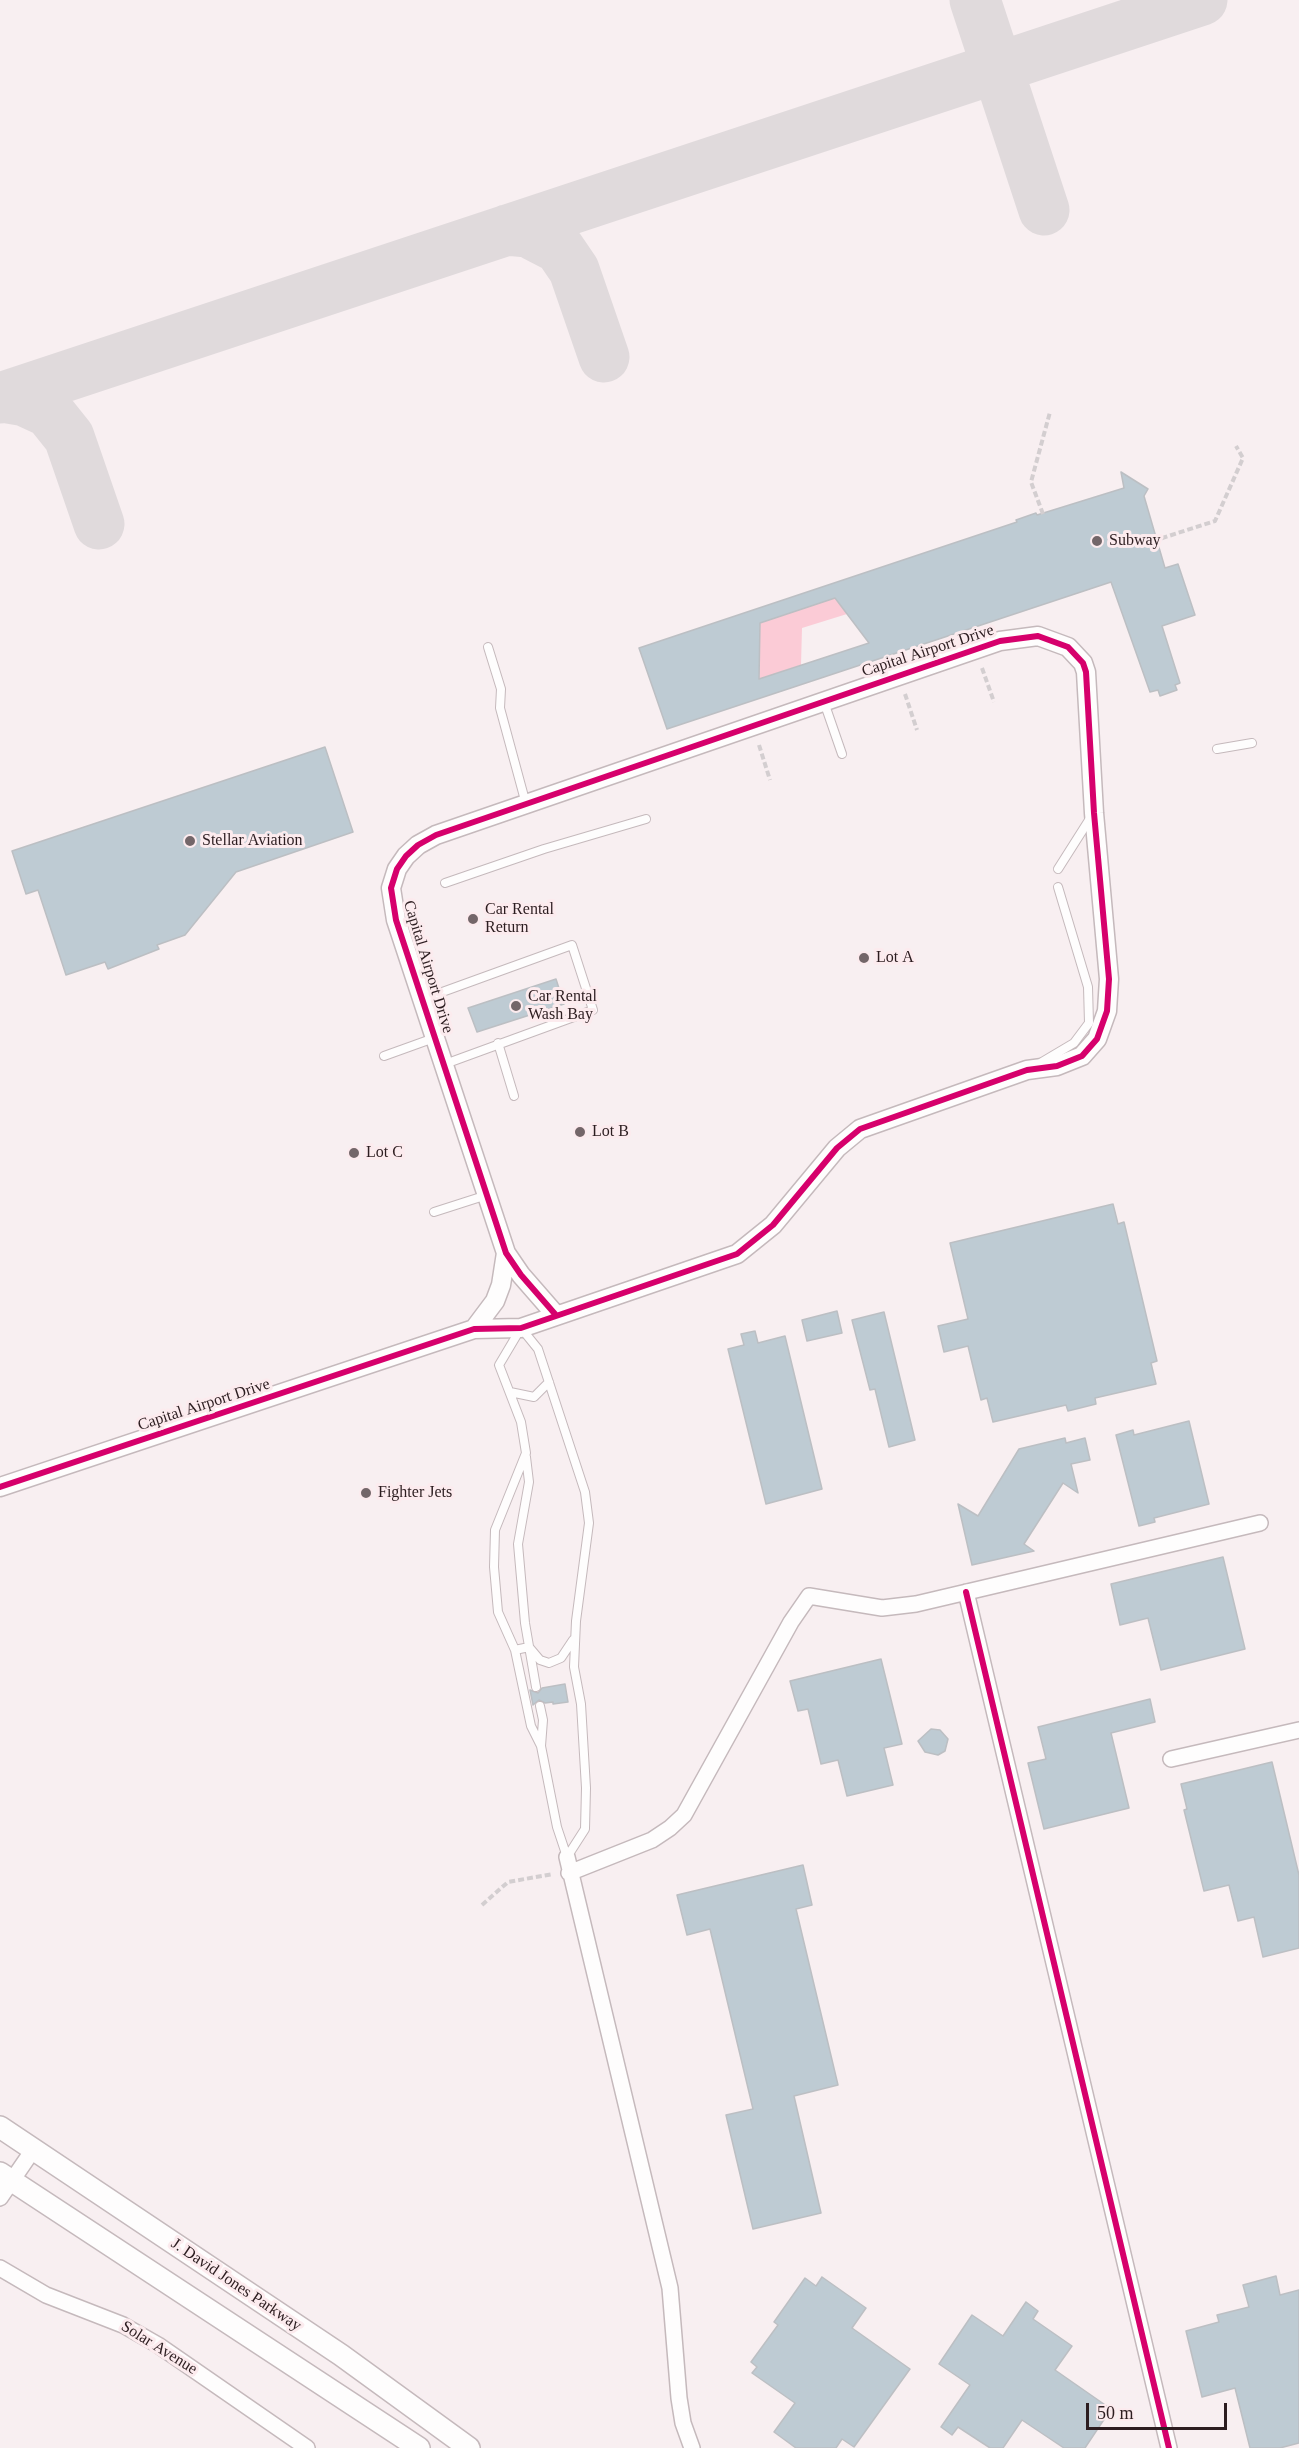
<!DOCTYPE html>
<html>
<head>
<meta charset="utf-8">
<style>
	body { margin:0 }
	#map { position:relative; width:1299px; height:2448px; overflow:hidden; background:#f8eff1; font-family:Georgia,serif }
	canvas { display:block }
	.scale { position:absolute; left:1086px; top:2403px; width:141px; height:27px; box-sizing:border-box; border:3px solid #2c1d20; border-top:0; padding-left:8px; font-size:18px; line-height:21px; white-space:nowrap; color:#2c1d20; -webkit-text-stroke:4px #fcebee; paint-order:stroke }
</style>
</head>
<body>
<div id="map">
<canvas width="1299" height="2448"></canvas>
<div class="scale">50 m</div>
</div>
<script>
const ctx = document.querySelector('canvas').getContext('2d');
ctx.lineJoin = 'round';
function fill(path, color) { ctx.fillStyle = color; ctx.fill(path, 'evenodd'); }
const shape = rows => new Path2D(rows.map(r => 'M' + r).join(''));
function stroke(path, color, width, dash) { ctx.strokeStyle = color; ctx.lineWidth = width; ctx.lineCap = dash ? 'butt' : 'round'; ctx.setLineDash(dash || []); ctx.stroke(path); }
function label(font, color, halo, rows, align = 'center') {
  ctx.font = font + ' Georgia,serif'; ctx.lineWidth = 6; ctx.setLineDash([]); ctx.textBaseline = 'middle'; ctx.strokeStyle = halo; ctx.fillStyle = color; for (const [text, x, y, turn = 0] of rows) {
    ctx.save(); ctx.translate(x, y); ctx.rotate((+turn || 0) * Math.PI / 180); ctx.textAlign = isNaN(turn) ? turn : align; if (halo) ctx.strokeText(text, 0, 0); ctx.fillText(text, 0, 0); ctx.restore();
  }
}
const green = shape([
	[835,598,847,614,802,628,801,665,759,679,760,623]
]);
const taxiway = shape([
	[975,0,1044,210],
	[507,230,528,232,559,248,574,270,604,357],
	[2,397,25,401,49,412,69,437,99,524],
	[0,398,1202,0]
]);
const building = shape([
	[1121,472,1148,489,1144,496,1165,568,1178,564,1195,615,1162,626,1180,683,1175,685,1177,690,1160,696,1158,690,1150,692,1111,582,667,729,639,648,1017,522,1016,520,1036,513,1037,515,1124,488,1121,472],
	[835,598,869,643,759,679,760,623,835,598],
	[325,747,353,832,236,872,185,935,157,945,159,949,108,969,105,962,66,975,38,890,26,894,12,851,325,747],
	[556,979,564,1004,477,1032,468,1008,556,979],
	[1113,1204,1118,1224,1124,1222,1157,1361,1151,1363,1156,1384,1095,1398,1096,1404,1068,1411,1066,1405,993,1422,987,1398,981,1400,968,1346,944,1352,938,1326,968,1319,950,1243,1113,1204],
	[837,1311,842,1333,807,1341,802,1320,837,1311],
	[884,1312,915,1440,889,1447,875,1389,870,1390,852,1320,884,1312],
	[755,1331,758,1343,785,1336,822,1489,766,1504,728,1349,744,1345,741,1334,755,1331],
	[1189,1421,1209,1504,1154,1518,1155,1522,1139,1526,1116,1435,1133,1430,1134,1435,1189,1421],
	[1065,1438,1066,1443,1085,1438,1090,1460,1071,1464,1078,1493,1063,1483,1024,1544,1034,1551,972,1565,958,1504,978,1516,1019,1449,1065,1438],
	[1223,1557,1245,1649,1161,1670,1148,1618,1120,1625,1111,1584,1223,1557],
	[881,1659,902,1744,884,1748,893,1785,847,1796,838,1760,821,1764,808,1709,798,1711,790,1681,881,1659],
	[565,1684,568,1702,553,1704,553,1702,545,1703,539,1700,533,1705,530,1690,538,1693,542,1688,565,1684],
	[1150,1699,1155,1722,1111,1733,1129,1808,1044,1829,1028,1763,1046,1759,1038,1727,1150,1699],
	[931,1729,940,1730,948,1739,945,1751,938,1755,925,1752,918,1741,931,1729],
	[1272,1762,1299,1875,1299,1948,1263,1957,1254,1917,1238,1921,1229,1885,1204,1891,1184,1810,1187,1809,1181,1784,1272,1762],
	[803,1865,812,1905,796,1909,838,2085,794,2096,821,2213,753,2229,726,2115,753,2109,710,1929,687,1935,677,1895,803,1865],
	[1276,2276,1280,2295,1299,2290,1299,2443,1280,2448,1250,2448,1235,2388,1202,2397,1186,2331,1219,2322,1217,2315,1249,2307,1243,2285,1276,2276],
	[822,2277,866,2308,852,2328,910,2369,854,2447,842,2439,836,2448,796,2448,774,2432,795,2403,752,2373,757,2367,751,2362,778,2325,774,2322,805,2278,816,2286,822,2277],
	[1026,2302,1038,2311,1033,2319,1072,2346,1055,2370,1111,2409,1085,2448,1064,2448,1022,2420,1003,2448,990,2448,958,2427,952,2435,941,2427,970,2385,939,2364,972,2315,1003,2336,1026,2302]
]);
const path = shape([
	[1043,514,1031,482,1050,412],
	[1153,541,1215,521,1243,458,1236,446],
	[982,668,994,702],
	[905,694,917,730],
	[759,745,770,780],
	[482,1905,508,1882,553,1874]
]);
const service = shape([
	[488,647,501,689,500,708,526,804],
	[824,702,842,754],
	[1217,749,1252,743],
	[1058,869,1091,817],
	[445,883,544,849,646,819],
	[423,999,572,945,593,1010,445,1064],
	[498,1043,514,1096],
	[384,1056,434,1038],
	[1042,1062,1074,1043,1089,1023,1088,987,1058,887],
	[434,1212,487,1195],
	[521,1328,538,1349,585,1492,589,1523,576,1621,574,1667,581,1704,586,1788,585,1829,567,1857,557,1827,541,1746,531,1726,515,1650,498,1612,494,1567,495,1530,526,1453,521,1422,499,1365,521,1328],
	[510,1392,534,1397,549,1382],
	[526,1457,529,1482,518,1544,525,1623,536,1687],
	[515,1650,529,1647,540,1660,549,1663,561,1658,573,1640],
	[540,1706,543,1720,541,1746]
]);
const minor = shape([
	[966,1592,1169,2448],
	[1171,1759,1299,1730],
	[567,1857,670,2288,679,2398,683,2423,692,2448],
	[569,1873,652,1840,670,1828,684,1815,791,1622,809,1596,882,1608,916,1604,1260,1523],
	[0,2198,33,2150],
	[0,2268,46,2295,123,2325,158,2345,307,2448]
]);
const tertiary = shape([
	[474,1329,495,1301,501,1285,506,1253],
	[0,1487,474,1329,521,1328,737,1254,773,1225,837,1148,860,1129,1027,1070,1057,1066,1082,1056,1097,1039,1107,1011,1109,979,1094,813,1086,672,1083,663,1068,647,1038,636,1000,641,436,835,418,845,406,856,397,869,391,888,396,920,506,1253,521,1275,555,1314]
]);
const secondary = shape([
	[0,2127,341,2355,469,2448],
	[0,2173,419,2448]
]);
const cycleway = shape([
	[0,1487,474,1329,521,1328,737,1254,773,1225,837,1148,860,1129,1027,1070,1057,1066,1082,1056,1097,1039,1107,1011,1109,979,1094,813,1086,672,1083,663,1068,647,1038,636,1000,641,436,835,418,845,406,856,397,869,391,888,396,920,506,1253,521,1275,555,1314],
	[966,1592,1169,2448]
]);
const markers = [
	[1097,541,6,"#736669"],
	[190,841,6,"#736669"],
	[473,919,6,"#736669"],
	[864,958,6,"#736669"],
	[516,1006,6,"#736669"],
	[580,1132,6,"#736669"],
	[354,1153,6,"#736669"],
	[366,1493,6,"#736669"]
];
const poiNames = [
	["Subway",1109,541],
	["Stellar Aviation",202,841],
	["Car Rental",485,910],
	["Return",485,928],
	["Lot A",876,958],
	["Car Rental",528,997],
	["Wash Bay",528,1015],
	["Lot B",592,1132],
	["Lot C",366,1153],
	["Fighter Jets",378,1493]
];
const streetNames = [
	["Capital Airport Drive",928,651,-18],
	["Capital Airport Drive",428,967,73],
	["Capital Airport Drive",204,1405,-18],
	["J. David Jones Parkway",236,2285,34],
	["Solar Avenue",159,2348,32]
];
fill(green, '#fbcbd6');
stroke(taxiway, '#e0dadc', 51);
fill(building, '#becbd3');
stroke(building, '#bcbfc3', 1.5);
stroke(service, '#c5b9bc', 10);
stroke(minor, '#c5b9bc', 18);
stroke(tertiary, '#c5b9bc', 21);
stroke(secondary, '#c5b9bc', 24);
stroke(path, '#d3ced0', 4, [6, 3]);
stroke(service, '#fefdfd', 8);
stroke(minor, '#fefdfd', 15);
stroke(tertiary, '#fefdfd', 18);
stroke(secondary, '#fefdfd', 21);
stroke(cycleway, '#d6006c', 6);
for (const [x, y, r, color] of markers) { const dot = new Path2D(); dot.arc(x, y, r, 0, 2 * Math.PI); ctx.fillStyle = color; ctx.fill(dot); stroke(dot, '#fcebee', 2); }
label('16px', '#2c1d20', '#fcebee', poiNames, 'left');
label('16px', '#2c1d20', '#fcebee', streetNames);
</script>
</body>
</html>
